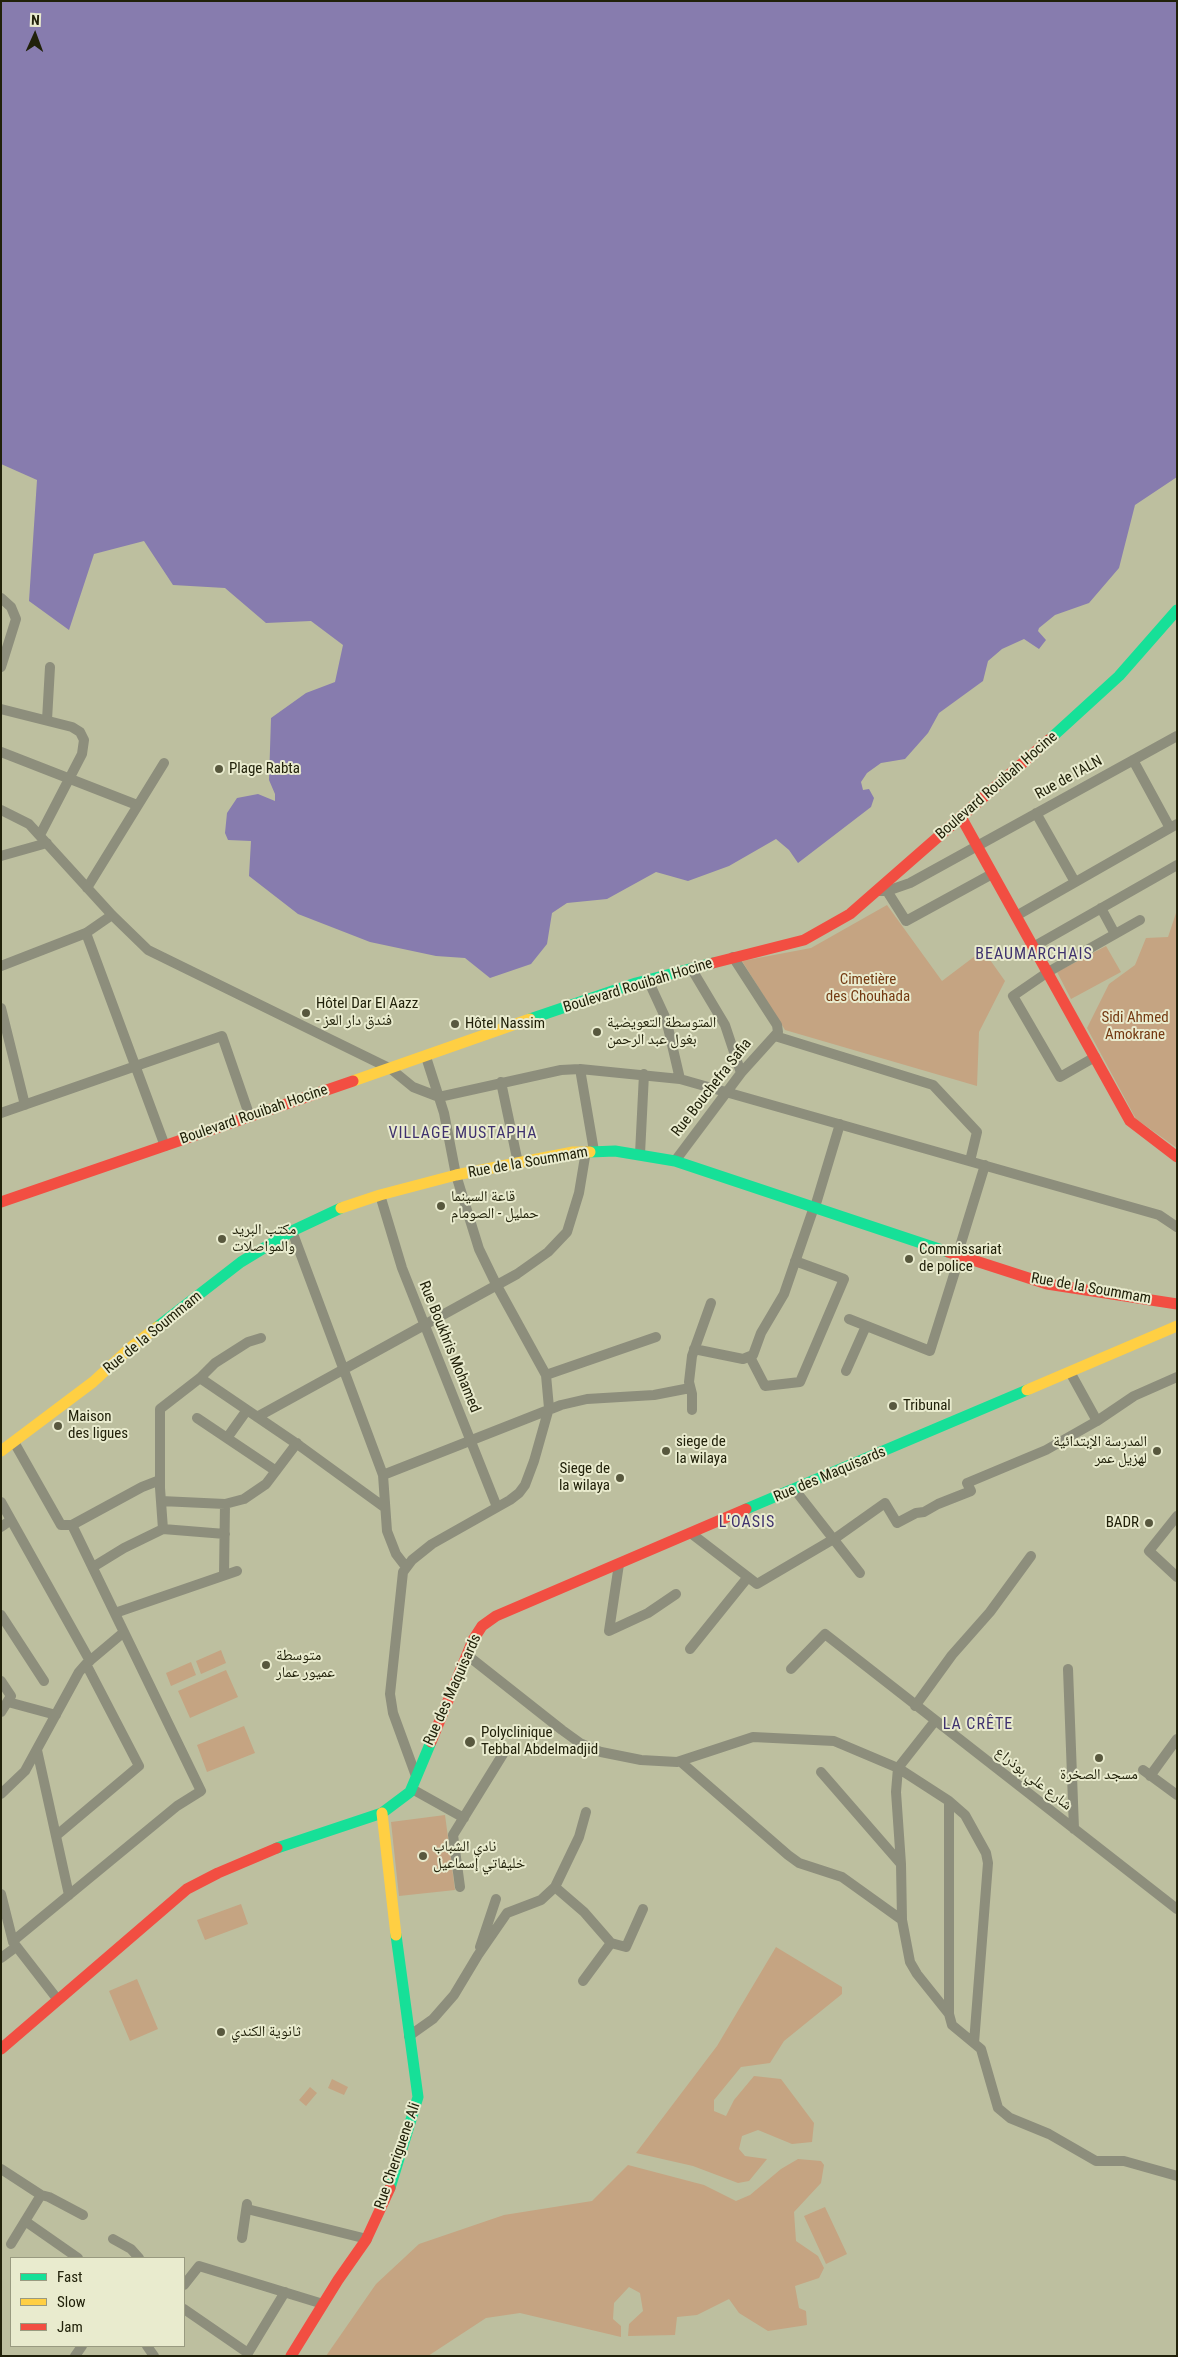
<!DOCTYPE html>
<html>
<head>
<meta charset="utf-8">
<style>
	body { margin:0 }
	#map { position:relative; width:1178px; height:2357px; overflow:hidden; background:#bdbf9f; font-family:"Roboto Condensed",sans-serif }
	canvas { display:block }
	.frame { position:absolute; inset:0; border:2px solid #21210a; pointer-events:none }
	.legend { position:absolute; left:10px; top:2257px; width:175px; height:90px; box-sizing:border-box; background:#e9ebce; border:1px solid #999a80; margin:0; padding:6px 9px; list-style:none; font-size:15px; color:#21210a }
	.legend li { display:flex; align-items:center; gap:10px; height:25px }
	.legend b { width:25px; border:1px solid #999a80 }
	.north { position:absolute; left:10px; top:10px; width:50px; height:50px; -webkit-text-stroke:4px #e9ebce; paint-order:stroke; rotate:2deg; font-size:14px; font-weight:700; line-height:20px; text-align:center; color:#21210a }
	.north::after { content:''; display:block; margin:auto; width:18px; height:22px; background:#21210a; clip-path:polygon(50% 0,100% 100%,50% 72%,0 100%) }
</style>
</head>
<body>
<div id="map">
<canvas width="1178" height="2357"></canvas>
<div class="frame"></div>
<ul class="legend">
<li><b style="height:6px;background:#16e098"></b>Fast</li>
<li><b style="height:6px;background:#ffcf43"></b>Slow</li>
<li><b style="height:6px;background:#f24e42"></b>Jam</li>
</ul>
<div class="north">N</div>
</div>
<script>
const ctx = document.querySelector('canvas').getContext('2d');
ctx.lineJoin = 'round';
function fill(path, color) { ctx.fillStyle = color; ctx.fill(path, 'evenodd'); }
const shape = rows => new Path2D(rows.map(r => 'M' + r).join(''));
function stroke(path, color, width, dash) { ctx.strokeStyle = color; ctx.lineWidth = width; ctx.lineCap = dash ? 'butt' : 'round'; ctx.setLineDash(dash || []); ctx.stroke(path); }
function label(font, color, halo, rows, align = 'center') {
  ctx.font = font + ' "Roboto Condensed","Noto Naskh Arabic",sans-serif'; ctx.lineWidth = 4; ctx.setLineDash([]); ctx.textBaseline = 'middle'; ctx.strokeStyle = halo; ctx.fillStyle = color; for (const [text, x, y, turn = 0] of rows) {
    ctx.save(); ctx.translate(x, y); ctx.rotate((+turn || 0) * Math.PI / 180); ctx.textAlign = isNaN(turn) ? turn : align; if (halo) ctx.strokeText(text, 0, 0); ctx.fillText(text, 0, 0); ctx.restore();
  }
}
const green = shape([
	[887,905,942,981,983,950,1005,981,979,1032,977,1086,785,1030,742,961,811,948],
	[1177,910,1177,1148,1136,1119,1087,1028,1109,984,1135,965,1146,938,1168,937],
	[1106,946,1121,972,1071,999,1057,972],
	[221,1650,226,1663,201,1674,196,1661],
	[191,1662,196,1675,171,1686,166,1673],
	[226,1670,238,1697,190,1718,178,1691],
	[244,1726,255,1753,207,1772,197,1745],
	[445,1815,455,1890,399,1896,391,1822],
	[241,1904,248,1924,205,1940,197,1920],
	[776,1947,842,1987,842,1994,784,2041,770,2063,741,2067,714,2100,714,2111,726,2116,734,2100,754,2076,781,2079,814,2123,812,2142,792,2144,758,2130,742,2136,739,2149,745,2156,767,2159,749,2181,738,2183,693,2166,636,2153,717,2046],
	[137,1979,158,2029,130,2041,109,1991],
	[332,2079,348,2087,344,2095,328,2088],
	[310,2087,317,2093,306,2106,299,2100],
	[798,2159,821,2161,824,2165,821,2183,794,2212,796,2241,818,2256,824,2268,819,2278,795,2286,799,2308,806,2311,807,2325,768,2331,739,2313,729,2299,697,2315,677,2317,675,2335,628,2336,629,2324,643,2311,640,2293,629,2287,614,2303,613,2319,621,2326,621,2337,520,2313,486,2318,428,2356,326,2356,376,2284,419,2244,504,2215,592,2201,628,2165,704,2185,736,2201,750,2195,781,2169],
	[825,2207,847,2254,826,2264,804,2216]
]);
const water = shape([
	[1,1,1177,1,1177,477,1135,505,1119,568,1089,603,1055,615,1039,628,1038,631,1046,640,1039,649,1024,639,1002,649,988,661,983,681,939,713,928,733,905,759,881,763,867,773,861,782,863,790,869,789,874,798,871,807,798,863,789,850,776,839,729,866,688,881,656,872,607,899,567,903,552,913,547,944,531,964,490,978,465,958,436,956,370,942,298,914,249,876,251,841,228,840,225,833,227,813,237,798,258,794,275,801,275,794,269,780,271,718,306,693,335,682,343,645,311,621,266,623,225,588,173,585,144,541,94,554,69,630,29,601,37,480,1,464]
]);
const street = shape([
	[1,598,11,607,16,619,1,667],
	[1,709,72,727,80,732,84,740,82,754,40,835],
	[47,720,50,667],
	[1,752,137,805],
	[1133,760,1170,828],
	[1,810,29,824,112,915,148,950,391,1069,413,1087,439,1097],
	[1036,813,1075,882],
	[1,856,47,843],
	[87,888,164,763],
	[877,891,887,891,910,883,1177,736],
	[887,891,906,921,992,874],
	[1101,908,1115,934],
	[1016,916,1177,824],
	[86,933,165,1146],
	[1033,947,1177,865],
	[1,966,86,933,112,915],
	[691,968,725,1025,741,1073],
	[648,980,666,1019,680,1079],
	[1,1008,25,1105],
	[775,1036,933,1085,977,1132,970,1161],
	[1095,1057,1060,1077,1013,996,1048,972,1140,920],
	[580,1069,594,1151],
	[501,1082,518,1163],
	[439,1097,561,1070,580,1069,680,1079,1159,1215,1177,1227],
	[1,1113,222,1036,250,1117],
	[640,1154,644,1074],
	[675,1161,741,1073,778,1032,777,1025,733,957],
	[380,1195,402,1268,497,1507],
	[815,1207,840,1124],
	[292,1231,383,1475,387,1531,396,1554,406,1567],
	[849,1319,930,1351,957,1265,961,1243,985,1165],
	[694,1349,743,1359,753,1355,761,1333,784,1294,814,1207],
	[750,1357,765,1386,800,1382,844,1279,795,1261],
	[846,1371,866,1326],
	[1070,1372,1097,1421],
	[546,1375,656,1337],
	[200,1378,300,1446,384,1507],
	[692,1410,692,1394,689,1382,692,1356,711,1303],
	[257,1417,517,1274,548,1252,567,1232,579,1193,586,1151],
	[197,1418,276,1471],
	[227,1438,247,1410],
	[14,1442,61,1525,72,1525,142,1487,160,1480],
	[383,1475,561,1405,587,1399,654,1395,690,1388],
	[795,1490,860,1573],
	[161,1501,225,1504,244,1499,266,1484,297,1443],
	[1,1502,90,1661],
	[1177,1516,1149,1551,1177,1577],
	[1,1527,11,1520],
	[163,1529,160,1488,160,1409,200,1378,215,1363,248,1342,261,1338],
	[692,1534,757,1584,837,1537,885,1503,897,1523,916,1513,924,1512,938,1504,971,1491,967,1483,1046,1450,1097,1421,1134,1396,1177,1377],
	[619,1564,609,1631,648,1613,676,1594],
	[93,1567,124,1548,163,1529,225,1534],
	[224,1575,225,1504],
	[115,1613,237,1571],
	[1,1615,44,1681],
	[690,1649,748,1577],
	[467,1655,562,1730,580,1743,601,1752,641,1760,677,1762,753,1737,834,1741,898,1768,949,1801,965,1815,986,1853,988,1863,974,2043],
	[791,1669,825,1634,1177,1909],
	[1068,1669,1074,1829],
	[1,1681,11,1696,1,1712],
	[8,1702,56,1715],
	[915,1706,952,1655,990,1612,1031,1556],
	[935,1721,898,1768,896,1792,901,1864,902,1920,910,1962,917,1974,949,2014,952,2025,981,2049,998,2108,1010,2118,1049,2134,1096,2161,1124,2161,1177,2176],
	[37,1750,69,1895],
	[681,1762,788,1855,799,1863,842,1877,902,1920],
	[1143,1770,1177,1795],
	[821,1772,901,1864],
	[416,1776,393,1713,390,1694,403,1572,412,1560,432,1544,510,1500,519,1493,525,1485,534,1461,549,1408,546,1375,496,1284,479,1249,456,1175,444,1113,426,1057],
	[1150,1776,1177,1739],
	[412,1789,464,1818],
	[1,1794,25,1771,79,1672,86,1664,124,1632],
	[57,1835,139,1766,86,1664],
	[460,1887,453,1835,503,1754],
	[555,1887,584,1912,611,1943,626,1947,643,1909],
	[1,1894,13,1942,58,2000],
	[13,1941,177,1806,201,1791,72,1525],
	[480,1947,496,1899],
	[1,1958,16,1947],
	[583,1981,611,1943],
	[949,2014,949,1801],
	[409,2036,433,2019,454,1995,478,1955,507,1913,541,1900,555,1887,579,1837,586,1812],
	[1,2169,41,2195,49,2197,83,2215],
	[247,2209,367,2239],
	[25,2221,78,2258],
	[242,2238,247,2204],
	[113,2239,131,2249,139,2258],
	[11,2244,41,2195],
	[184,2285,199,2266,323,2304],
	[184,2309,248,2353,285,2292],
	[147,2346,154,2356],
	[75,2356,82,2346]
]);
const fast = shape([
	[1050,739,1119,676,1177,610],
	[530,1019,636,983,713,963],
	[590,1152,615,1151,675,1161,948,1252],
	[157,1327,241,1262,292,1231,341,1208],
	[746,1509,1027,1390],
	[277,1848,382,1813,410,1792,431,1742],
	[390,2188,418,2097,396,1935]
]);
const slow = shape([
	[353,1081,530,1019],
	[341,1208,380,1195,456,1175,573,1152,590,1152],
	[1027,1390,1177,1326],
	[1,1451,93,1382,131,1347,157,1327],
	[382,1813,396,1935]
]);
const jam = shape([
	[961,817,1130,1121,1177,1157],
	[713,963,804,940,850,914,1050,739],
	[1,1202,353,1081],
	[948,1252,1047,1284,1177,1304],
	[431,1742,473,1640,482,1626,496,1616,746,1509],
	[1,2049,187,1889,218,1873,277,1848],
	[291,2356,338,2280,366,2240,390,2188]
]);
const markers = [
	[219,769,5,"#58583e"],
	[306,1013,5,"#58583e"],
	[455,1024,5,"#58583e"],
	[597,1032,5,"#58583e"],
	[441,1206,5,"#58583e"],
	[222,1239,5,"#58583e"],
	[909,1259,5,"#58583e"],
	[893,1406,5,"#58583e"],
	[58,1426,5,"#58583e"],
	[666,1451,5,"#58583e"],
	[1157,1451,5,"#58583e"],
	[620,1478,5,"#58583e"],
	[1149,1523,5,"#58583e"],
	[266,1665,5,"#58583e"],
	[470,1742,6,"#58583e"],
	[1099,1758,5,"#58583e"],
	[423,1856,5,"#58583e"],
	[221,2032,5,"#58583e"]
];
const poiNames = [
	["Plage Rabta",229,769],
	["Hôtel Dar El Aazz",316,1004],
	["- فندق دار العز",316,1021],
	["المتوسطة التعويضية",607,1023],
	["بغول عبد الرحمن",607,1040],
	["Hôtel Nassim",465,1024],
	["قاعة السينما",451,1197],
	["حمليل - الصومام",451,1214],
	["مكتب البريد",232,1230],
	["والمواصلات",232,1247],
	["Commissariat",919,1250],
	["de police",919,1267],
	["Tribunal",903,1406],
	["Maison",68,1417],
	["des ligues",68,1434],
	["siege de",676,1442],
	["la wilaya",676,1459],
	["المدرسة الإبتدائية",1147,1442,"right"],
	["لهزيل عمر",1147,1459,"right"],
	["Siege de",610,1469,"right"],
	["la wilaya",610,1486,"right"],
	["BADR",1139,1523,"right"],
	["متوسطة",276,1656],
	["عميور عمار",276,1673],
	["Polyclinique",481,1733],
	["Tebbal Abdelmadjid",481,1750],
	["مسجد الصخرة",1099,1775,"center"],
	["نادي الشباب",433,1847],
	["خليفاتي إسماعيل",433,1864],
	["ثانوية الكندي",231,2032]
];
const streetNames = [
	["Rue de l'ALN",1069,778,-29],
	["Boulevard Rouibah Hocine",997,786,-41],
	["Boulevard Rouibah Hocine",638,986,-17],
	["Rue Bouchefra Safia",712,1088,-52],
	["Boulevard Rouibah Hocine",254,1115,-19],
	["Rue de la Soummam",528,1163,-10],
	["Rue de la Soummam",1091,1289,10],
	["Rue de la Soummam",153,1333,-39],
	["Rue Boukhris Mohamed",449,1347,68],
	["Rue des Maquisards",830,1475,-23],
	["Rue des Maquisards",453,1690,-66],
	["شارع علي بوذراع",1033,1779,38],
	["Rue Cheriguene Ali",398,2156,-71]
];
const parkNames = [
	["Cimetière",868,980],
	["des Chouhada",868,997],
	["Sidi Ahmed",1135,1018],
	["Amokrane",1135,1035]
];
const neighbourhoodNames = [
	["BEAUMARCHAIS",1034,955],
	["VILLAGE MUSTAPHA",463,1134],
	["L'OASIS",747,1523],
	["LA CRÊTE",978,1725]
];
fill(green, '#c5a482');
fill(water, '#877cae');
stroke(street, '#8d8e7c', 10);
stroke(fast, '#16e098', 11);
stroke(slow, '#ffcf43', 11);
stroke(jam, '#f24e42', 11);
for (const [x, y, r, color] of markers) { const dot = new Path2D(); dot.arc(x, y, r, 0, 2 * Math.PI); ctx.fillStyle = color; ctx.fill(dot); stroke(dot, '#e9ebce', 2); }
label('15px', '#21210a', '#e9ebce', poiNames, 'left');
label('15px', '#21210a', '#e9ebce', streetNames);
label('15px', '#743a12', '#e9ebce', parkNames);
ctx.letterSpacing = '1px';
label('16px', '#3f326e', '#e9ebce', neighbourhoodNames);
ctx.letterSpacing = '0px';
</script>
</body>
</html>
